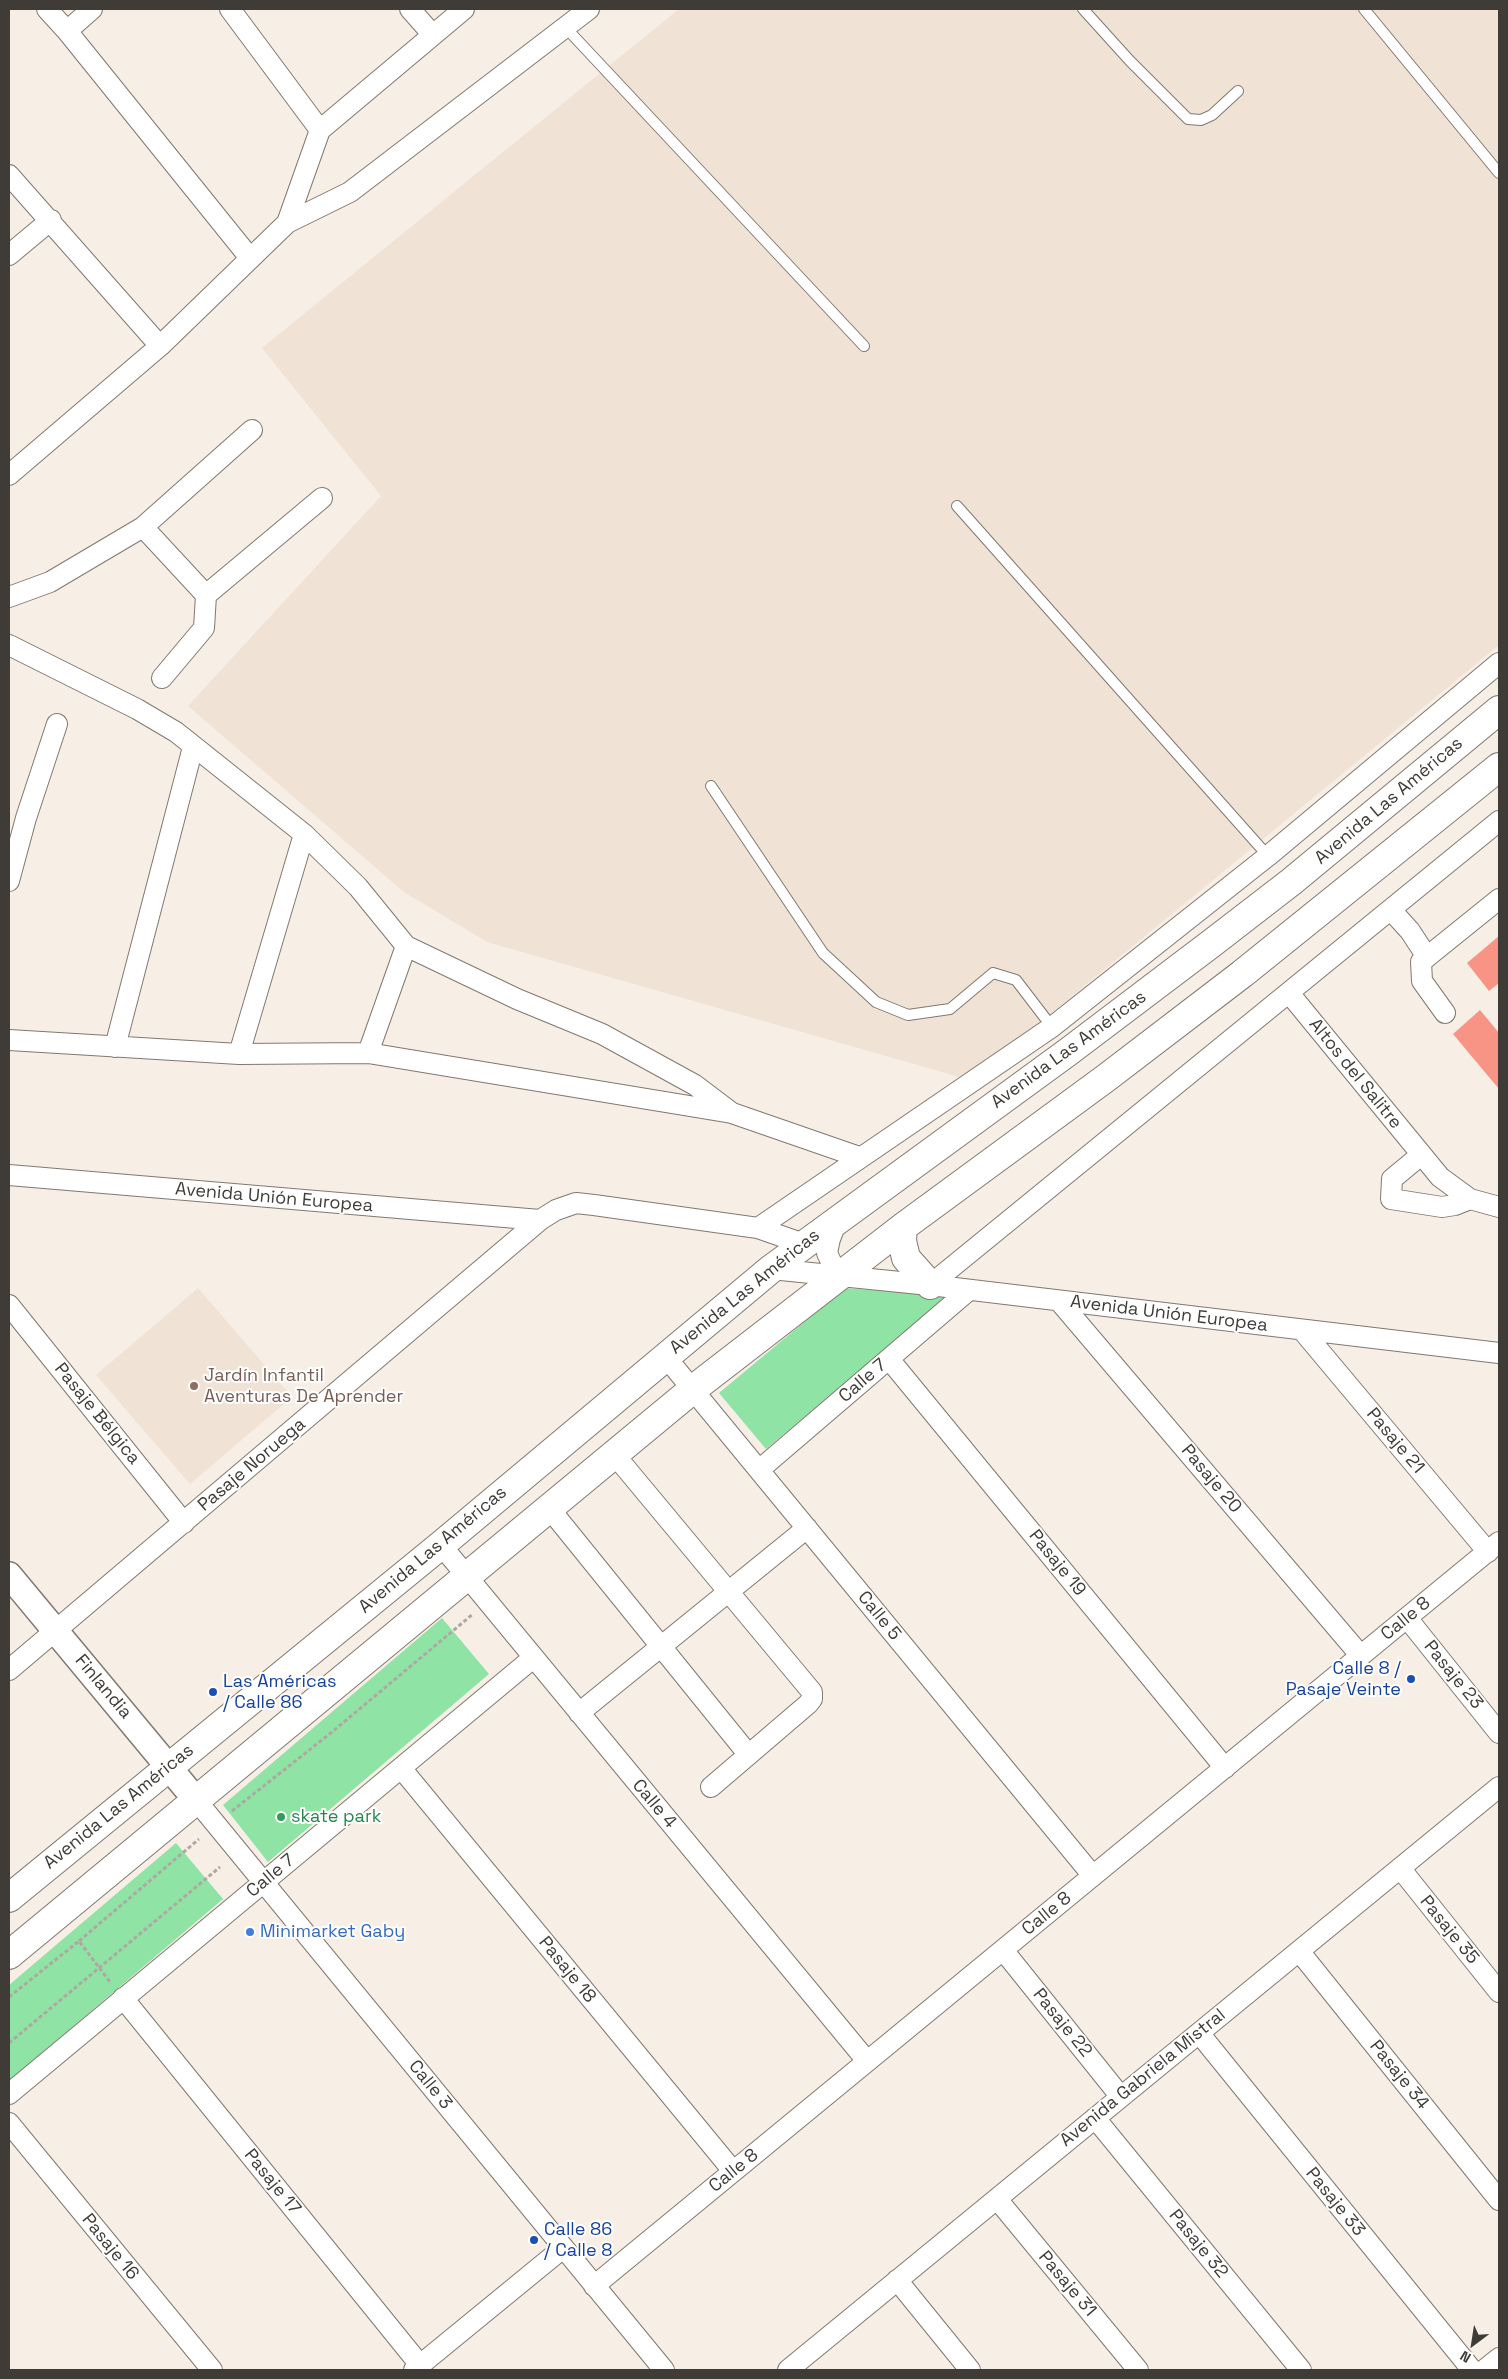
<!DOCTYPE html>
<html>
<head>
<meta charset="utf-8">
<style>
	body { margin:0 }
	#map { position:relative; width:1508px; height:2379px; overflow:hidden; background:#f7eee6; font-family:"Space Grotesk",sans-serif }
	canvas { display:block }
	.frame { position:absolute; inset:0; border:10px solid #3f3c38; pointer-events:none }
	.north { position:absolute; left:1448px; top:2319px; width:50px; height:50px; -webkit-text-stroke:4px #fff; paint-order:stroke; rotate:211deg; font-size:14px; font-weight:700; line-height:20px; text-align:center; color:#3f3c38 }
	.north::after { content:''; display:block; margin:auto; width:18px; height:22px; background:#3f3c38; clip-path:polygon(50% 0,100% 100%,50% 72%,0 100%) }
</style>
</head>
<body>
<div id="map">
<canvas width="1508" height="2379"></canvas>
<div class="frame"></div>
<div class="north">N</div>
</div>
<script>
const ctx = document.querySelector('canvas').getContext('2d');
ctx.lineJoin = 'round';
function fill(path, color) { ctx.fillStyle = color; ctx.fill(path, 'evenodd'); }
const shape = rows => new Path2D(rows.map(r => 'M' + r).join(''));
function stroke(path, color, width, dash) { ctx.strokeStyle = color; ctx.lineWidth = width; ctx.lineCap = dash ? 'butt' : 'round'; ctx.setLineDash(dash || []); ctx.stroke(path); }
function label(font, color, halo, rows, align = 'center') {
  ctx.font = font + ' "Space Grotesk",sans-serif'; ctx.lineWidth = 4; ctx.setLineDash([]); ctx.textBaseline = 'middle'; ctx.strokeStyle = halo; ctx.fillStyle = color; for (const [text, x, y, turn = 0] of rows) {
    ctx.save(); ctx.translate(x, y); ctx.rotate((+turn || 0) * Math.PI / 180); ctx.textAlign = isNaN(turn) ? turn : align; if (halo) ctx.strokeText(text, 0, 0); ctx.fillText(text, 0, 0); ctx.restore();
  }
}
const built = shape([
	[679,9,1499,9,1499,645,970,1080,487,942,404,892,188,706,381,496,262,348],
	[198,1288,292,1397,190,1484,96,1375]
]);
const green = shape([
	[845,1288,949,1296,766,1449,719,1393],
	[442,1618,489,1674,268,1862,223,1805],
	[176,1843,223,1899,9,2081,9,1985]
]);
const building = shape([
	[1499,936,1499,983,1489,991,1467,963],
	[1480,1010,1499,1033,1499,1089,1453,1034]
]);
const path = shape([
	[232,1811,332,1732,473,1614],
	[79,1941,199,1839],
	[9,1997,79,1941,110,1982],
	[9,2043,220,1867]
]);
const service = shape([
	[1083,9,1130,61,1188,119,1201,120,1212,115,1238,91],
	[1364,9,1499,173],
	[566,28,864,346],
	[957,506,1268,856],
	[711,786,823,953,876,1002,908,1015,950,1009,993,973,1016,980,1052,1027]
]);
const minor = shape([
	[47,9,67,31,250,258],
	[230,9,320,130],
	[410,9,432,34],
	[67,31,92,9],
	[9,175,160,346],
	[287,223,350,192,589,9],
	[9,255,51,220],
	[9,475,160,346,287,223,320,130,464,9],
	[143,527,206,595,204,628,162,678],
	[206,595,322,498],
	[9,597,50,582,143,527,252,430],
	[9,645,137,709,176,732,304,834,358,887,406,946,517,999,602,1034,695,1085,732,1113],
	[9,881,26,818,57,724],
	[1391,910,1410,931,1427,957,1499,899],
	[1427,957,1421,962,1422,981,1445,1013],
	[1289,993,1440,1177,1470,1199,1499,1207],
	[9,1040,239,1054,368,1053,732,1113,859,1157],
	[115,1047,193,747],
	[368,1053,406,946],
	[239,1054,304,834],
	[1421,1155,1392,1179,1391,1199,1442,1207,1455,1205,1470,1199],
	[9,1175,540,1220],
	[758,1228,1052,1027,1268,856,1499,663],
	[771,1269,930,1285,1499,1353],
	[838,1277,827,1253,830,1239,838,1218],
	[930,1285,1499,821],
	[1060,1302,1361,1656],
	[9,1305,184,1523],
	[1302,1330,1488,1552],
	[665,1356,1093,1876],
	[889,1359,1225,1768],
	[614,1454,812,1692,812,1699,808,1704,711,1787],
	[759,1470,968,1291],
	[549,1508,748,1754],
	[441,1545,867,2061],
	[1407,1618,1499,1733],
	[9,1670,540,1220,556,1210,576,1203,594,1205,758,1228,804,1244],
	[579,1713,807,1528],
	[401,1768,733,2171],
	[196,1800,664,2370],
	[1400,1868,1499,1992],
	[1003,1950,1121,2097],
	[1299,1951,1499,2200],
	[123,1998,420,2365],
	[1199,2033,1472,2370],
	[9,2094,533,1658],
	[1095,2118,1301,2370],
	[9,2123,212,2370],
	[997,2199,1138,2370],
	[897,2280,970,2370],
	[594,2286,1499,1542],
	[414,2370,563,2248],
	[788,2370,1499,1787],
	[1484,2370,1499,2358]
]);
const tertiary = shape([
	[9,1575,196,1800]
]);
const primary = shape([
	[903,1227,902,1241,906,1258,930,1285],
	[9,1898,441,1545,771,1269,1068,1052,1212,943,1291,882,1499,710],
	[9,1955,692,1390,903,1227,1106,1078,1242,974,1499,767]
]);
const markers = [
	[194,1386,5,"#8d6e63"],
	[1411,1679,5,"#1a4fb4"],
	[213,1692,5,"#1a4fb4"],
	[281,1817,5,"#2e9e5b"],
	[250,1932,5,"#3f7fe0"],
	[534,2240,5,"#1a4fb4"]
];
const streetNames = [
	["Avenida Las Américas",1389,801,-40],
	["Avenida Las Américas",1069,1050,-36],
	["Altos del Salitre",1355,1074,51],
	["Avenida Unión Europea",274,1198,5],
	["Avenida Las Américas",745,1292,-39],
	["Avenida Unión Europea",1169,1314,7],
	["Calle 7",863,1381,-41],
	["Pasaje Bélgica",97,1414,51],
	["Pasaje 21",1395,1441,50],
	["Pasaje Noruega",252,1465,-40],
	["Pasaje 20",1211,1479,50],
	["Avenida Las Américas",433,1550,-40],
	["Pasaje 19",1057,1563,51],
	["Calle 5",879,1616,51],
	["Calle 8",1406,1619,-39],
	["Pasaje 23",1453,1675,51],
	["Finlandia",103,1687,50],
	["Calle 4",654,1804,50],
	["Avenida Las Américas",119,1807,-39],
	["Calle 7",271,1876,-40],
	["Calle 8",1047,1914,-39],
	["Pasaje 35",1449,1930,51],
	["Pasaje 18",567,1970,51],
	["Pasaje 22",1062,2023,51],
	["Pasaje 34",1399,2075,51],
	["Avenida Gabriela Mistral",1143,2078,-39],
	["Calle 3",430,2085,51],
	["Calle 8",734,2171,-39],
	["Pasaje 17",272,2182,51],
	["Pasaje 33",1335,2202,51],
	["Pasaje 32",1198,2244,51],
	["Pasaje 16",110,2247,51],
	["Pasaje 31",1067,2284,50]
];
const educationNames = [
	["Jardín Infantil",204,1376],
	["Aventuras De Aprender",204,1397]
];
const transitNames = [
	["Calle 8 /",1401,1669,"right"],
	["Pasaje Veinte",1401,1690,"right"],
	["Las Américas",223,1682],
	["/ Calle 86",223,1703],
	["Calle 86",544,2230],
	["/ Calle 8",544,2251]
];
const leisureNames = [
	["skate park",291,1817]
];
const shopNames = [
	["Minimarket Gaby",260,1932]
];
fill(built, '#f0e2d4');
fill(green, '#8fe3a5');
fill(building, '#f79485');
stroke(service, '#807971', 12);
stroke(minor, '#807971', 22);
stroke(tertiary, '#807971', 28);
stroke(primary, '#807971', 30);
stroke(path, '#afa8a2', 3, [4, 2.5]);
stroke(service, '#fff', 10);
stroke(minor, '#fff', 20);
stroke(tertiary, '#fff', 25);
stroke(primary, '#fff', 28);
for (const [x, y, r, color] of markers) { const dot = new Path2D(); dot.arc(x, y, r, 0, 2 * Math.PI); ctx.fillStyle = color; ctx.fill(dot); stroke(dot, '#fff', 2); }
label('18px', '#3f3c38', '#fff', streetNames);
label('18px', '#785e54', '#fff', educationNames, 'left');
label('18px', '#164399', '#fff', transitNames, 'left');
label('18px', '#27864d', '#fff', leisureNames, 'left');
label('18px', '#366cbe', '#fff', shopNames, 'left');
</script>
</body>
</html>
